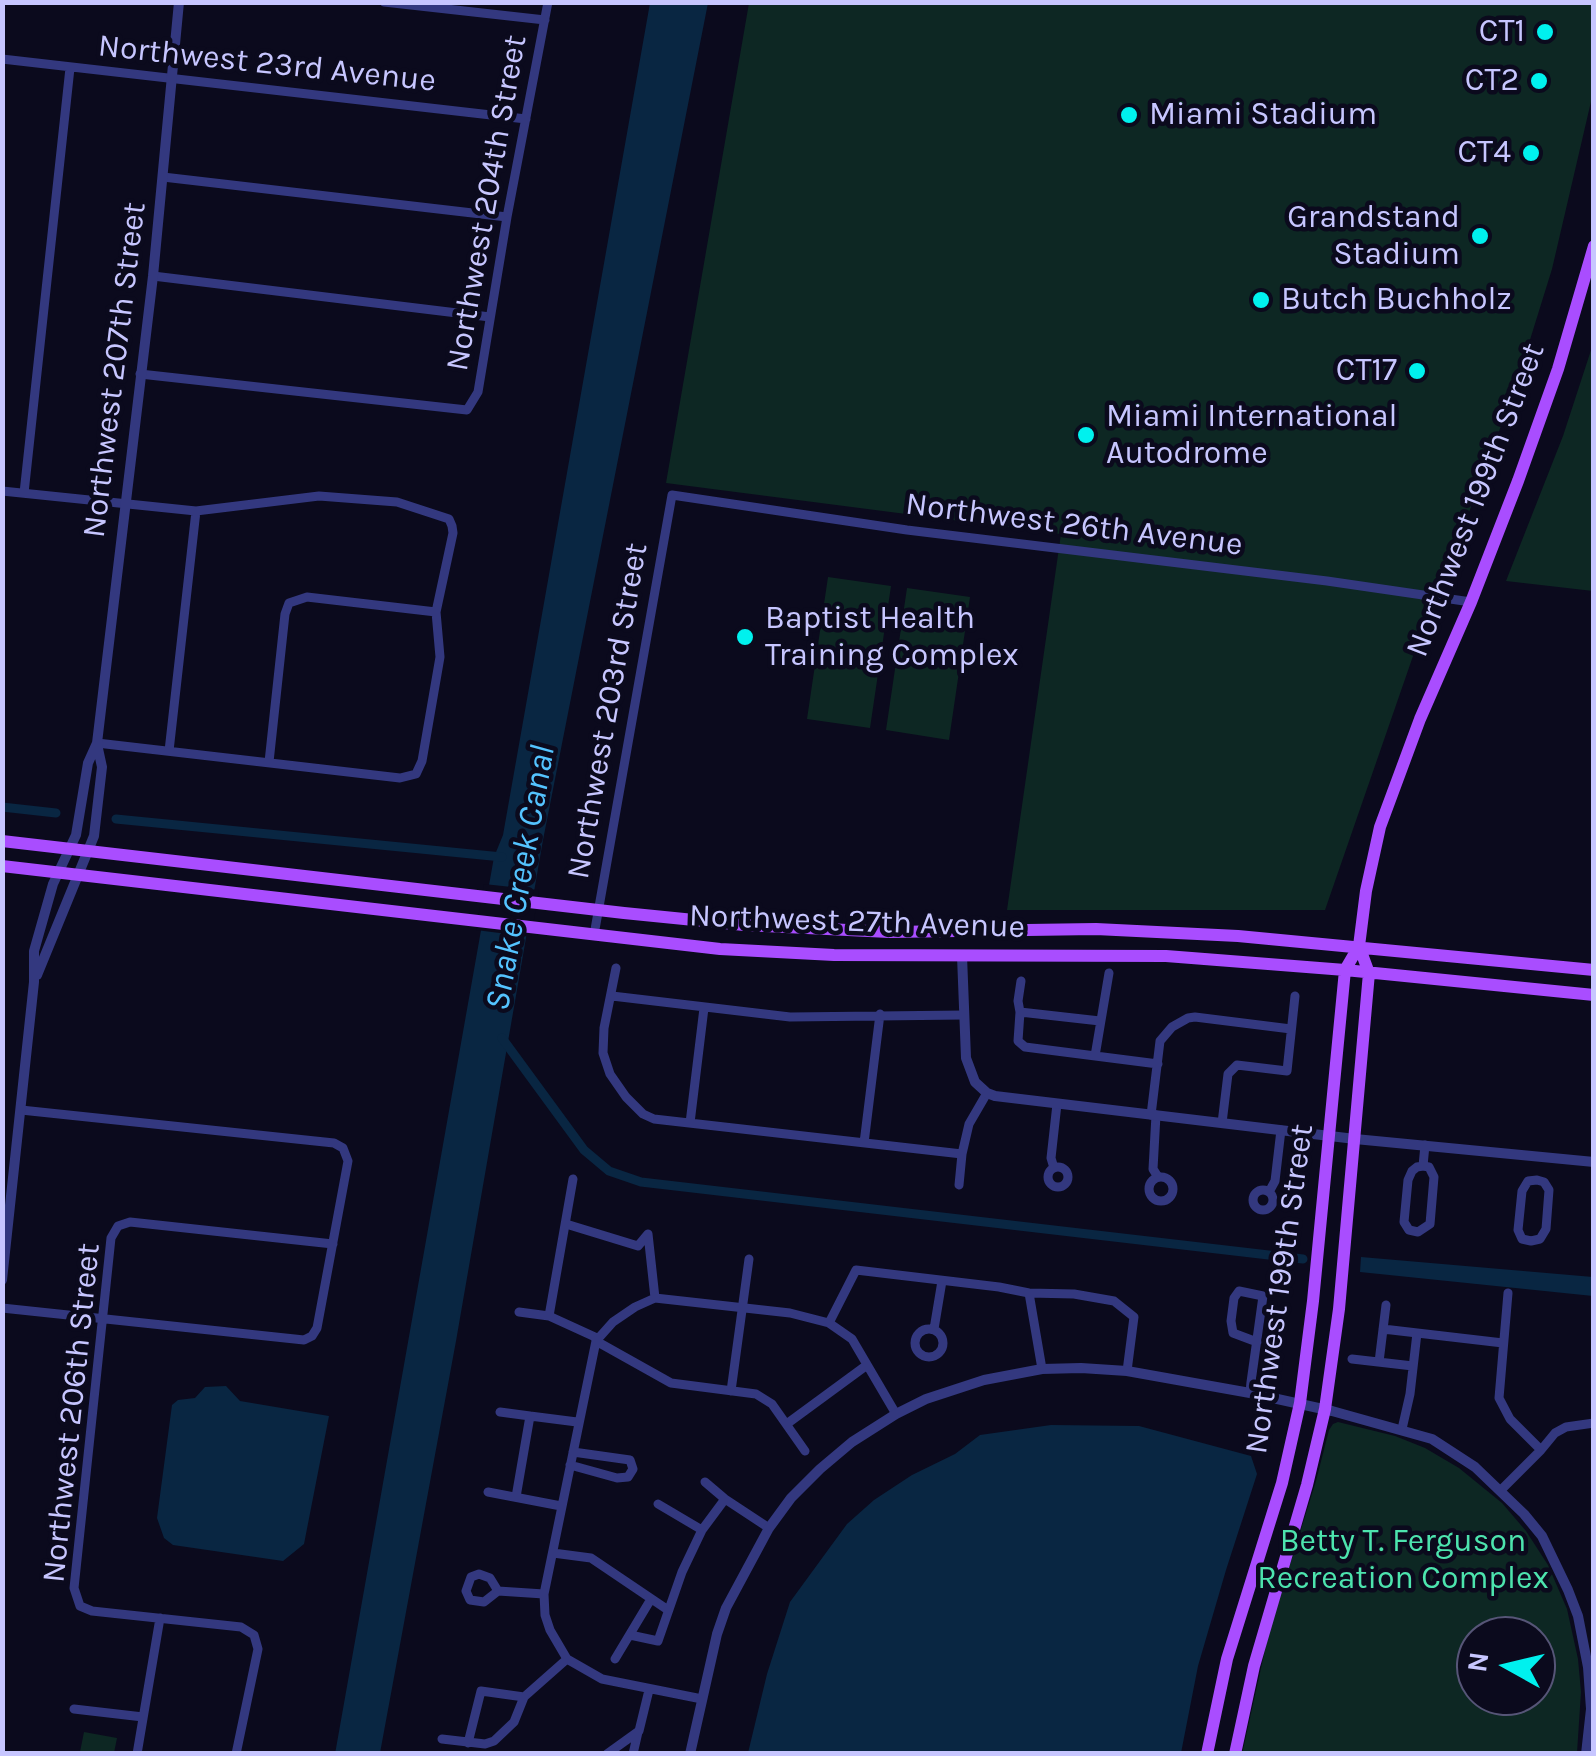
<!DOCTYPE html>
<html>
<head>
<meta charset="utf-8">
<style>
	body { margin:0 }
	#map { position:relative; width:1596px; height:1756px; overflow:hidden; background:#0b0a1d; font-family:Karla,sans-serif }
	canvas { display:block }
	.frame { position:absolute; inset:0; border:5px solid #c7c6ff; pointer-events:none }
	.north { position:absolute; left:1456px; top:1616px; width:100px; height:100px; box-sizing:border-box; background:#0b0a1d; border:2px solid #565577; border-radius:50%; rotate:278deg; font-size:28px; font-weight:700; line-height:40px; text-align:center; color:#c7c6ff }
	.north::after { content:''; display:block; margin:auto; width:35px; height:45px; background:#00f1ee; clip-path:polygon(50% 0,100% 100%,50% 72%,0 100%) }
</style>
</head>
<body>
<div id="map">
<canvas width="1596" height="1756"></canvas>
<div class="frame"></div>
<div class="north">N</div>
</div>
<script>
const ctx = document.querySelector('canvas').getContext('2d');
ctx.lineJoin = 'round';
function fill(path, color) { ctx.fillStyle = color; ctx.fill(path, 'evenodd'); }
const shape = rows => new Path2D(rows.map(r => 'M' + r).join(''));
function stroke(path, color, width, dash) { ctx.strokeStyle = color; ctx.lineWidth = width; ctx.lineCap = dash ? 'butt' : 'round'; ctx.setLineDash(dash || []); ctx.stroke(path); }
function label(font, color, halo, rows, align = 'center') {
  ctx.font = font + ' Karla,sans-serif'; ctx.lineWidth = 9; ctx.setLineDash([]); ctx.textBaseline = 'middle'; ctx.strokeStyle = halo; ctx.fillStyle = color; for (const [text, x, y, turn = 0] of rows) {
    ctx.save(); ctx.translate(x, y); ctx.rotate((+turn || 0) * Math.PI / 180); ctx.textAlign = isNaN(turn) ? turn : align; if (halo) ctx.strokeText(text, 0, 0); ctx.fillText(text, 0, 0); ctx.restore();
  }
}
const green = shape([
	[749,3,1593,3,1593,93,1552,269,1515,388,1454,553,1421,633,1325,910,1007,910,1061,534,666,483],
	[1593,344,1593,591,1506,581,1563,436],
	[828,577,891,586,870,728,807,719],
	[907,588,970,597,949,740,886,730],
	[1338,1422,1395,1436,1425,1448,1459,1468,1502,1503,1526,1531,1548,1565,1567,1609,1578,1659,1581,1692,1577,1753,1242,1754,1269,1632,1316,1481,1329,1430,1333,1424],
	[1476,1636,1536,1636,1536,1696,1476,1696],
	[84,1732,117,1738,114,1753,80,1752]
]);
const water = shape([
	[650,3,708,3,543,840,456,1341,380,1753,335,1754,494,857,503,835],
	[1361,1257,1593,1277,1593,1296,1360,1272],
	[226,1386,240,1401,329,1416,304,1544,283,1561,173,1545,164,1538,157,1518,172,1405,178,1400,195,1398,205,1387],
	[1051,1425,1139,1426,1251,1456,1257,1474,1226,1570,1198,1666,1181,1753,748,1753,767,1674,790,1602,847,1524,874,1500,912,1475,955,1454,980,1435]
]);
const pier = shape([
	[484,884,539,890,531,937,476,930]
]);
const canal = shape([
	[2,807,56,813],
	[116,819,502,857],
	[502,1038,584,1150,609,1171,641,1182,1303,1259]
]);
const minor = shape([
	[384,2,545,20],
	[2,59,526,119],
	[163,177,507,217],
	[153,276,490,317],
	[140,374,467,410,478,392,507,217,548,2],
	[2,491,196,511,319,496,397,502,449,519,452,526,453,533,436,612,440,657,422,761,416,774,400,778,97,743],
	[24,493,70,68],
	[169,751,196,511],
	[269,762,285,614,289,603,307,597,436,612],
	[594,935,672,495,907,530,1327,581,1471,602],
	[616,968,604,1028,603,1053,610,1074,626,1097,643,1114,654,1119,962,1154],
	[1021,981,1018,1001,1020,1012,1018,1041,1025,1047,1158,1064],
	[612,996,790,1017,964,1015],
	[1020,1012,1100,1021],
	[1095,1056,1109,973],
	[1151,1115,1160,1041,1172,1027,1188,1018,1195,1017,1291,1029],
	[1156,1115,1153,1169,1158,1177],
	[690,1123,704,1008],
	[1222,1123,1228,1074,1237,1065,1287,1071,1295,996],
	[864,1143,880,1014],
	[1423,1166,1429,1167,1434,1177,1430,1224,1418,1232,1409,1230,1404,1222,1408,1180,1412,1171,1417,1167,1423,1166,1425,1145],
	'1048 1177a10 10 0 1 1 20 0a10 10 0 1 1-20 0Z',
	[1054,1168,1051,1158,1057,1104],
	'1149 1189a12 12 0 1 1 24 0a12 12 0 1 1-24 0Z',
	[1537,1180,1544,1182,1549,1190,1546,1229,1540,1239,1531,1241,1522,1239,1518,1230,1522,1191,1528,1181,1537,1180],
	[959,1185,962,1154,969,1124,987,1093],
	'1253 1200a10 10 0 1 1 20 0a10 10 0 1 1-20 0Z',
	[1269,1192,1275,1181,1281,1130],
	[566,1224,638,1246,648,1234,655,1298],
	[1029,1293,1042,1369],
	[1508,1293,1499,1398,1510,1419,1541,1450],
	[2,1308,304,1340,312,1336,317,1328,348,1161,343,1148,334,1143,21,1110],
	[519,1312,549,1316,595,1337,596,1341,671,1383,756,1394,772,1404,805,1451],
	[549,1316,573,1179],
	[829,1323,856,1270,999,1287,1029,1293,1074,1294,1114,1301,1134,1317,1127,1371],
	'915 1343a14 14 0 1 1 28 0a14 14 0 1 1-28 0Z',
	[934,1329,942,1281],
	[1383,1329,1503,1343],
	[1352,1359,1413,1366],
	[1379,1362,1386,1305],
	[731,1391,749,1259],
	[1250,1393,1251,1382,1263,1296,1239,1291,1234,1298,1231,1321,1233,1333,1257,1342],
	[500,1412,530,1416],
	[788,1423,867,1365],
	[1402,1429,1410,1394,1417,1333],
	[570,1465,617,1478,628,1477,633,1469,630,1460,573,1452],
	[705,1482,725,1499,769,1528],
	[1501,1490,1541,1450,1555,1433,1566,1427,1594,1423],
	[488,1492,561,1506],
	[516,1497,530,1416,577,1422],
	[658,1504,702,1530],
	[553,1553,591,1558,668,1610],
	[498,1591,484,1602,470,1600,466,1591,471,1577,479,1574,490,1578,498,1591,544,1594],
	[630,1635,658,1641,682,1572,702,1530,725,1499],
	[567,1659,550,1630,545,1615,544,1594,596,1341,613,1322,635,1307,655,1298,790,1313,829,1323,852,1339,896,1414],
	[567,1659,602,1679,702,1699],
	[615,1659,651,1599],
	[74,1709,143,1717],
	[442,1739,485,1744,494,1741,514,1722,524,1697,567,1659],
	[468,1743,481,1691,524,1697],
	[137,1754,160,1618],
	[236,1754,258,1649,254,1635,241,1627,92,1611,80,1606,74,1588,111,1238,118,1226,130,1222,333,1244],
	[607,1754,639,1731,649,1690],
	[633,1754,638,1732]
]);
const tertiary = shape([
	[962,956,966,1058,975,1082,987,1093,995,1096,1355,1139,1594,1162],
	[37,975,94,836,102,767,97,744],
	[2,1280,34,982,34,951,53,884,76,835,88,763,97,743,153,276,179,2],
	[690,1754,717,1634,726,1608,769,1528,791,1498,820,1469,852,1442,896,1414,926,1399,984,1380,1042,1369,1081,1368,1127,1371,1250,1393,1332,1411,1432,1439,1475,1467,1524,1514,1542,1536,1568,1590,1578,1616,1588,1667,1591,1709,1586,1754]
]);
const primary = shape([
	[2,841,624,913,744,925,889,932,1096,929,1238,936,1594,970],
	[2,866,720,949,834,955,1166,956,1345,970,1594,995],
	[1207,1754,1227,1659,1282,1483,1300,1403,1313,1301,1345,970,1359,946,1366,891,1380,827,1420,719,1471,602,1518,481,1558,369,1594,246],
	[1235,1754,1254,1666,1307,1485,1325,1409,1339,1309,1369,973,1359,946]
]);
const markers = [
	[1545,32,10,"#00f1ee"],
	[1539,81,10,"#00f1ee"],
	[1129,115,10,"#00f1ee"],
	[1531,153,10,"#00f1ee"],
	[1480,236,10,"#00f1ee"],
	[1261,300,10,"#00f1ee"],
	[1417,371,10,"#00f1ee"],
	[1086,435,10,"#00f1ee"],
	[745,637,10,"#00f1ee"]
];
const poiNames = [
	["CT1",1525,32],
	["CT2",1519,81],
	["Miami Stadium",1149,115,"left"],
	["CT4",1511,153],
	["Grandstand",1460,218],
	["Stadium",1460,255],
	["Butch Buchholz",1281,300,"left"],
	["CT17",1397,371],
	["Miami International",1106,417,"left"],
	["Autodrome",1106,454,"left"],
	["Baptist Health",765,619,"left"],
	["Training Complex",765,656,"left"]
];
const streetNames = [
	["Northwest 23rd Avenue",267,64,6],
	["Northwest 204th Street",487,203,-80],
	["Northwest 207th Street",115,370,-83],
	["Northwest 199th Street",1476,500,-69],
	["Northwest 26th Avenue",1074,525,7],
	["Northwest 203rd Street",608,711,-80],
	["Northwest 27th Avenue",857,922,2],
	["Northwest 199th Street",1280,1289,-82],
	["Northwest 206th Street",72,1413,-84]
];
const parkNames = [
	["Betty T. Ferguson",1403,1542],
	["Recreation Complex",1403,1579]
];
const waterNames = [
	["Snake Creek Canal",521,878,-80]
];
fill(green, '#0d2723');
fill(water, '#092642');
fill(pier, '#0b0a1d');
stroke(canal, '#092642', 9);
stroke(minor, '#33387f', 9);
stroke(tertiary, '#33387f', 10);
stroke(primary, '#a94dff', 12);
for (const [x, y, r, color] of markers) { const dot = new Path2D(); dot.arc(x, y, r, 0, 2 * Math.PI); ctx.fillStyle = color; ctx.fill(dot); stroke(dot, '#0b0a1d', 4); }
label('32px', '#c7c6ff', '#0b0a1d', poiNames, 'right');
label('32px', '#c7c6ff', '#0b0a1d', streetNames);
label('32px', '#4de4ae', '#0b0a1d', parkNames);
label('italic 35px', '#54c3ff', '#0b0a1d', waterNames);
</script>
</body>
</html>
